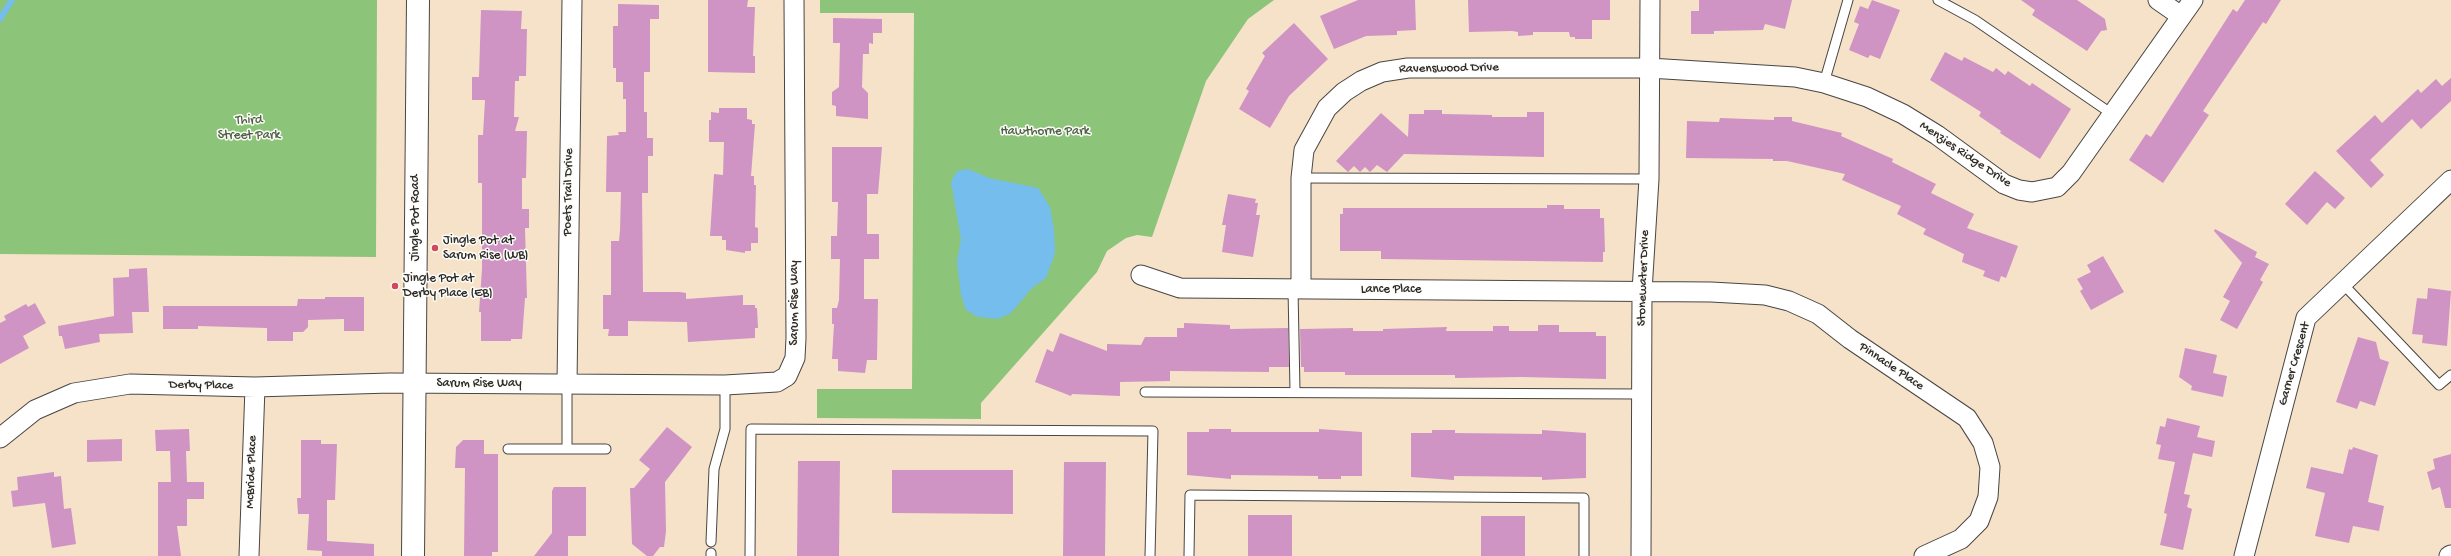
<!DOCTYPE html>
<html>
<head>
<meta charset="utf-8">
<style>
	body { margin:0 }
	canvas { display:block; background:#f5e2c8 }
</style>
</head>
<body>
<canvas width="2451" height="556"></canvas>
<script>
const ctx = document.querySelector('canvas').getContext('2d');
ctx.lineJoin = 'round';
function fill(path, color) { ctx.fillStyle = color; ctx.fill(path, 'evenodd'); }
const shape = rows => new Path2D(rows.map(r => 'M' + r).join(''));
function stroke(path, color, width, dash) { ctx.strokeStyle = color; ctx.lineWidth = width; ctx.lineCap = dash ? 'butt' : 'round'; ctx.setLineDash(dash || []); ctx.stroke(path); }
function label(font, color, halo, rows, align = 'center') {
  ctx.font = font + ' "Gochi Hand",sans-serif'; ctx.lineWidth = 3; ctx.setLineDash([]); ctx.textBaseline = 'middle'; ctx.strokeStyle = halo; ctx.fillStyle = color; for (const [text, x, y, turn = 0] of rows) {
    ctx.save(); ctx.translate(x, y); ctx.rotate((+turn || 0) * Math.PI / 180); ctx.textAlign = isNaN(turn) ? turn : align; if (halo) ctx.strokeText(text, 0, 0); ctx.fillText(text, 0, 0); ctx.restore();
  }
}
const green = shape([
	[0,0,377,0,376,257,0,254],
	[820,0,1274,0,1248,19,1206,81,1152,237,1137,235,1126,238,1107,251,1097,272,981,403,981,419,817,418,817,389,912,389,914,13,820,13]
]);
const water = shape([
	[968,169,989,178,1038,188,1050,207,1054,230,1055,253,1046,278,1032,288,1011,313,998,319,978,317,966,310,961,295,957,262,961,239,951,182,957,171]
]);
const stream = shape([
	[0,19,12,0]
]);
const building = shape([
	[708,0,748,0,747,7,755,7,753,56,755,56,755,73,708,72],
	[1358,0,1415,0,1416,30,1397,31,1397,35,1366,36,1334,49,1320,16],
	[1468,0,1610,0,1610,20,1592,20,1592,39,1575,39,1575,37,1570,37,1569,32,1533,32,1533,35,1518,36,1518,32,1512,31,1469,32],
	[1699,0,1792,0,1785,29,1765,24,1763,30,1714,31,1714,34,1691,34,1691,11,1699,11],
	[1872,0,1900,10,1880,59,1870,55,1868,58,1849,50,1859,24,1854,22,1860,6,1868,9],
	[2021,0,2077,0,2105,19,2107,30,2101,31,2087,51,2032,15,2035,10],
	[2245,0,2281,0,2266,24,2263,22,2203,111,2209,115,2163,183,2129,160,2146,134,2151,137,2233,9,2237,12],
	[618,4,659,5,659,19,650,19,650,72,644,72,644,112,647,112,647,138,653,138,653,156,648,156,648,193,642,193,643,292,680,292,686,293,686,299,743,295,743,305,755,305,755,308,757,308,758,328,755,328,755,338,688,342,687,322,628,321,628,336,608,336,609,329,603,329,603,295,611,295,611,241,619,241,620,230,621,192,606,192,607,136,619,135,618,132,626,132,626,99,623,99,623,82,616,82,616,68,613,68,613,26,618,26],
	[481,10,522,11,521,29,527,29,526,76,519,76,519,81,515,81,514,117,519,117,515,131,527,131,526,178,522,178,522,209,529,209,529,228,525,228,527,298,525,298,522,339,511,339,511,341,481,341,481,312,479,312,482,269,482,183,478,183,478,135,483,135,485,100,472,100,472,77,479,77],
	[833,18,882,19,882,33,873,33,873,44,869,43,869,54,863,54,862,87,868,93,868,119,836,116,836,106,832,105,832,92,839,87,840,43,833,43],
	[1294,23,1328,59,1289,96,1270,128,1239,109,1249,91,1246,89,1265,56,1262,53],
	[1945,52,1962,61,1964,57,1993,72,1996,68,2005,75,2008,71,2030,86,2032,83,2071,109,2040,159,2000,133,2001,131,1979,116,1981,112,1930,80],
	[2451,78,2451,101,2421,129,2412,119,2370,160,2384,175,2371,188,2336,151,2375,115,2382,123,2418,89,2421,93,2436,79,2442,86],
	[719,108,747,108,747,119,752,120,752,124,755,124,751,176,754,176,754,185,756,185,755,227,758,228,758,243,751,243,751,251,745,251,745,253,726,250,726,240,722,240,722,236,710,236,714,174,723,175,724,142,709,142,709,120,711,120,711,112,719,113],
	[1424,110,1442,110,1442,114,1492,115,1492,117,1527,117,1527,112,1544,112,1544,157,1404,154,1387,172,1377,165,1370,172,1365,167,1360,172,1354,166,1348,172,1336,161,1381,113,1408,137,1409,114,1424,114],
	[1774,117,1792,117,1792,121,1842,133,1841,136,1893,159,1892,162,1936,184,1931,193,1974,214,1967,228,2018,246,2006,278,2001,276,1999,282,1983,276,1985,271,1962,262,1964,254,1923,234,1926,229,1897,214,1901,206,1842,180,1845,174,1787,161,1773,161,1773,159,1686,158,1687,121,1719,122,1720,118,1774,120],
	[832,147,882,147,878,194,867,194,867,234,879,234,879,259,864,259,864,299,878,299,877,360,867,360,865,373,838,371,838,359,832,359,834,324,832,324,832,308,837,308,839,300,840,259,831,259,831,236,837,236,838,202,832,202],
	[2315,171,2345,198,2335,209,2327,202,2307,225,2285,204],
	[1228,194,1256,199,1255,203,1258,203,1256,215,1260,215,1253,257,1222,252,1226,225,1222,225],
	[1547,205,1564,205,1564,209,1600,209,1600,218,1604,218,1605,252,1603,252,1603,262,1381,259,1381,251,1340,251,1340,214,1343,214,1343,208,1547,208],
	[2215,229,2257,252,2255,257,2269,264,2260,280,2263,282,2237,329,2220,320,2230,301,2223,297,2242,263,2214,231],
	[2103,256,2124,292,2091,310,2080,291,2083,289,2077,279,2091,272,2087,265],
	[147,268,149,312,132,312,133,333,99,334,100,342,65,349,62,336,59,336,58,326,114,316,113,278,129,277,129,269],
	[2428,288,2451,291,2447,346,2422,343,2423,335,2412,334,2417,298,2427,299],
	[325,297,364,297,364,331,344,331,344,319,308,320,308,327,303,332,293,332,293,341,267,341,267,328,198,326,198,329,163,329,163,306,297,306,298,299,325,299],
	[35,303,46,323,23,336,29,348,0,364,0,323,6,320,4,316,26,304,28,307],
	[1184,323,1230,325,1230,329,1288,328,1289,367,1269,367,1269,372,1170,371,1170,381,1120,382,1120,396,1072,394,1071,396,1035,382,1047,349,1053,352,1060,333,1107,351,1107,344,1141,345,1145,337,1177,337,1177,328,1184,328],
	[1538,325,1559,325,1559,332,1596,332,1596,336,1606,336,1606,379,1522,377,1455,378,1455,375,1345,375,1345,372,1304,372,1304,367,1301,367,1300,329,1353,328,1353,331,1383,331,1383,329,1447,327,1446,331,1493,331,1493,326,1509,326,1509,331,1538,331],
	[2358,337,2376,342,2380,359,2389,362,2375,406,2360,401,2357,409,2336,402],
	[2185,348,2217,355,2213,373,2227,376,2223,397,2191,390,2192,386,2179,377],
	[2167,418,2200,426,2197,437,2215,441,2212,457,2193,453,2184,494,2190,495,2187,507,2192,509,2183,550,2160,545,2167,514,2164,513,2175,462,2158,459,2161,445,2156,444,2160,426,2165,427],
	[667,427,692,447,665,482,666,531,664,547,660,547,653,556,647,556,632,544,630,488,634,488,650,469,639,460],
	[189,429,190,451,186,451,187,482,204,482,204,499,187,499,187,526,177,526,181,556,158,556,158,482,171,482,170,451,156,451,155,430],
	[1209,429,1231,429,1231,432,1319,432,1319,429,1362,432,1362,476,1341,476,1341,479,1318,479,1318,476,1231,475,1231,479,1187,475,1187,432,1209,432],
	[1432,430,1455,430,1455,433,1542,434,1542,430,1586,433,1586,478,1542,480,1542,477,1454,476,1454,480,1411,477,1411,433,1432,433],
	[122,439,122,461,87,462,87,440],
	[301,440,321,440,321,444,337,444,335,500,327,500,327,541,374,544,374,556,322,556,322,551,307,550,309,514,298,514,297,498,301,498],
	[463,440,484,440,484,454,498,454,498,552,492,552,492,556,464,556,465,468,455,468,456,447],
	[2353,447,2378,455,2368,502,2384,506,2379,531,2353,526,2349,543,2315,536,2325,493,2306,488,2311,467,2343,474,2349,449,2352,450],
	[2451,454,2451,508,2445,508,2440,487,2432,490,2427,472,2435,469,2433,459],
	[798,461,840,461,839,556,797,556],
	[1064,462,1106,462,1105,556,1063,556],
	[892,470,1013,470,1013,514,892,513],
	[54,472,54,477,61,476,64,509,71,508,76,544,52,548,45,503,13,507,11,491,18,490,17,477],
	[554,487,586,487,586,536,568,536,568,556,534,556,552,533,552,491],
	[1248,515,1292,515,1292,556,1248,556],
	[1481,516,1525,516,1525,556,1481,556]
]);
const lane = shape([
	[1938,0,1975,20,2112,114],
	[1824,83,1848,0],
	[1301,178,1649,179],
	[2343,284,2439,385,2451,375],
	[1293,289,1295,391],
	[567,385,567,449],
	[1145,392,1642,394],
	[508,449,606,449],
	[711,542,714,469,725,429,725,385],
	[711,556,711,553],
	[750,556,751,429,1153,431,1150,556],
	[1189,556,1190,495,1584,498,1584,556]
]);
const street = shape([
	[2158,0,2181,16],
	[1141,275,1180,288,1711,292,1765,295,1789,301,1818,314,1850,339,1967,418,1983,443,1990,467,1988,497,1979,521,1961,539,1924,556],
	[1301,289,1301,178,1304,150,1327,108,1344,92,1361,81,1382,72,1408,68,1649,68,1795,77,1824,83,1867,97,1903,114,1937,135,2004,184,2019,190,2032,192,2057,187,2071,173,2193,0],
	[567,385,572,0],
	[0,438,35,410,74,393,130,384,255,387,390,383,725,385,777,382,787,376,795,358,796,338,794,0],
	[249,556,255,387],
	[1641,556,1642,291,1649,179,1650,0],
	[2244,556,2306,318,2451,180],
	[2449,556,2451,555]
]);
const secondary = shape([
	[413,556,418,0]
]);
const markers = [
	[435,248,4,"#d1495b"],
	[395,286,4,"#d1495b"]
];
const streetNames = [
	["Ravenswood Drive",1449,69,-1],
	["Menzies Ridge Drive",1965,155,34],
	["Poets Trail Drive",569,192,-89],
	["Jingle Pot Road",416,218,-90],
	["Stonewater Drive",1644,278,-88],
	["Lance Place",1391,290],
	["Sarum Rise Way",795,303,-90],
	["Garner Crescent",2295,364,-74],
	["Pinnacle Place",1891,367,34],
	["Sarum Rise Way",479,384],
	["Derby Place",201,386,1],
	["McBride Place",252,472,-88]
];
const parkNames = [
	["Third",249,121],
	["Street Park",249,136],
	["Hawthorne Park",1045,132]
];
const poiNames = [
	["Jingle Pot at",443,241],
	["Sarum Rise (WB)",443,256],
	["Jingle Pot at",403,279],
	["Derby Place (EB)",403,294]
];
fill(green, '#8cc579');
fill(water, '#75bded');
stroke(stream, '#75bded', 6);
fill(building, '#cf94c4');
stroke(lane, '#494643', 11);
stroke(street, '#494643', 21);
stroke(secondary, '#494643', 24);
stroke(lane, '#fff', 9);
stroke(street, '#fff', 19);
stroke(secondary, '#fff', 22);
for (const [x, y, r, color] of markers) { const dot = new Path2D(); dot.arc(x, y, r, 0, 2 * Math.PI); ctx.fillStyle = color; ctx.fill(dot); stroke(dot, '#fdfcf7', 1.5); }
label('13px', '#2b2b2b', '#fdfcf7', streetNames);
label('13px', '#4d6146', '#fdfcf7', parkNames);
label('13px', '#2b2b2b', '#fdfcf7', poiNames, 'left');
</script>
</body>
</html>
